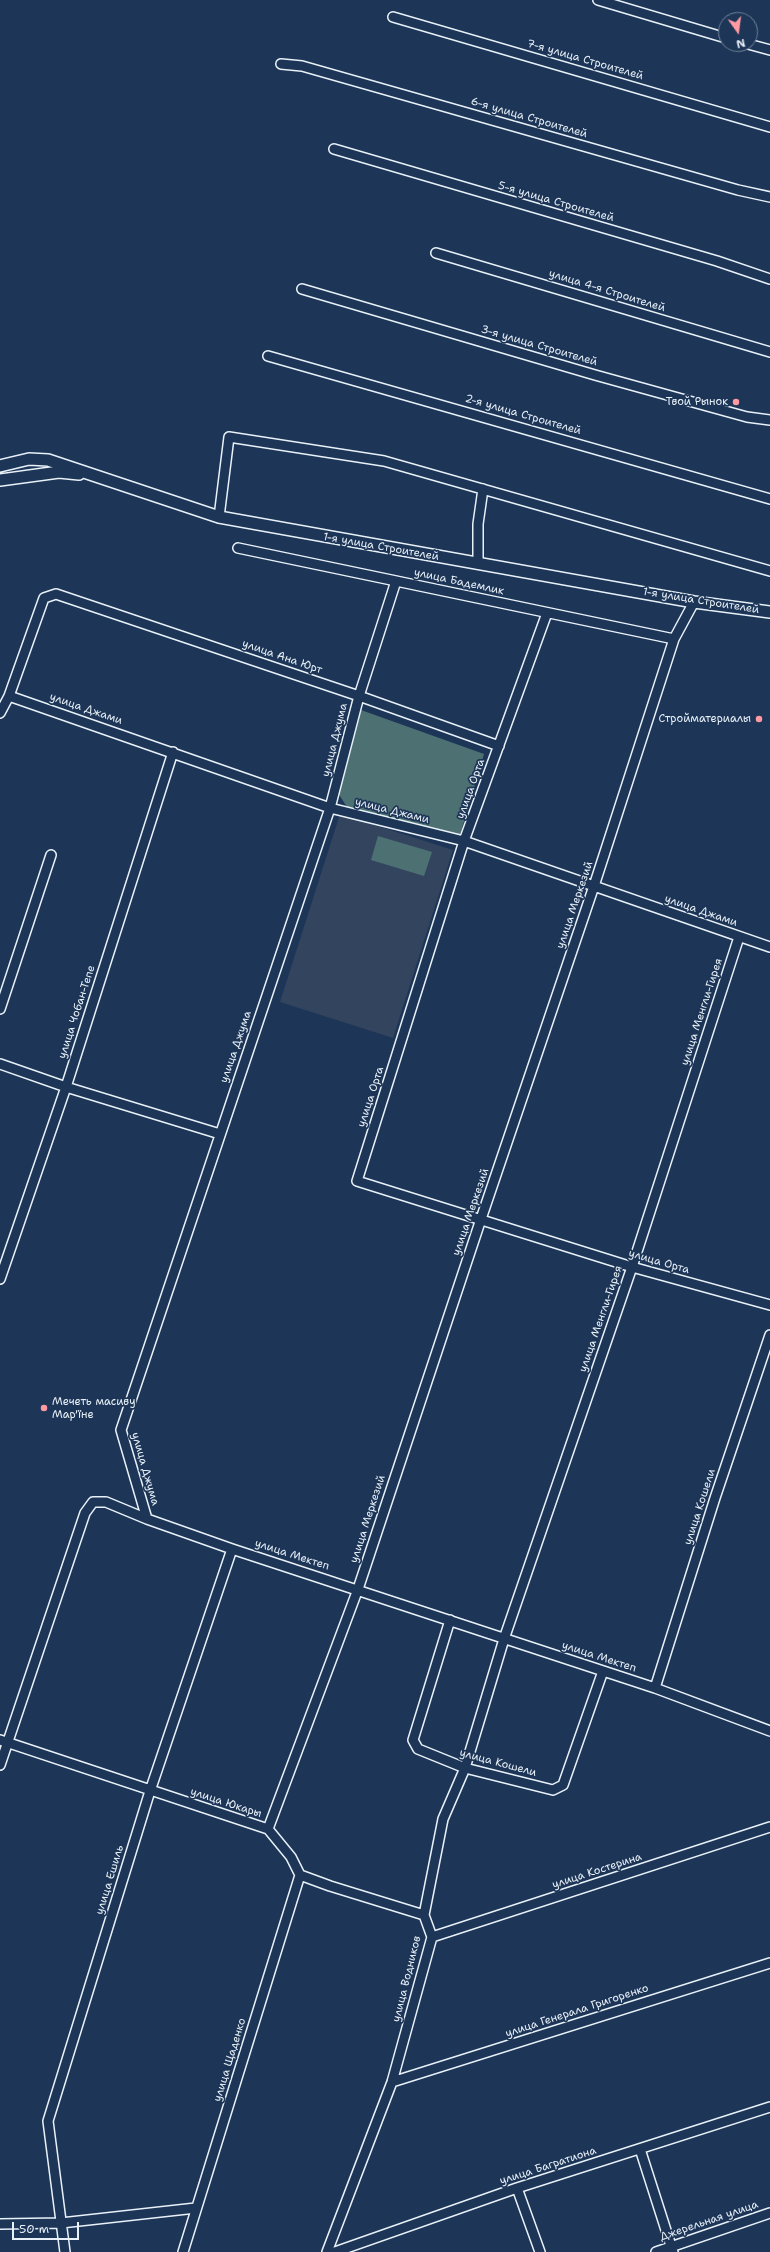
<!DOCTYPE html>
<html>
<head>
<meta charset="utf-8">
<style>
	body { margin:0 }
	#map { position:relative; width:770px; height:2252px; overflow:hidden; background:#1d3557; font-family:"Shantell Sans",sans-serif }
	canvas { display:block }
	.north { position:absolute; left:718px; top:12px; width:40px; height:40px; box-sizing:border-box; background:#1d3557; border:1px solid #6e8097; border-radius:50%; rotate:166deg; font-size:11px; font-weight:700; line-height:16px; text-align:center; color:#e8f1f8 }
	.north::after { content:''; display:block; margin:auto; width:14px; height:18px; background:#ff9aa2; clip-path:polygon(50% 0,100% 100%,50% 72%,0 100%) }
	.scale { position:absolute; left:12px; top:2222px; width:67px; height:18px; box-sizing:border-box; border:2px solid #e8f1f8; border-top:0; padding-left:5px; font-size:12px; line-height:14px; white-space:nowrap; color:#e8f1f8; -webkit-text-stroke:3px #1d3557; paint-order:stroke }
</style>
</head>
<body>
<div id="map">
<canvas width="770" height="2252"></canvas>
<div class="north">N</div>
<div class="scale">50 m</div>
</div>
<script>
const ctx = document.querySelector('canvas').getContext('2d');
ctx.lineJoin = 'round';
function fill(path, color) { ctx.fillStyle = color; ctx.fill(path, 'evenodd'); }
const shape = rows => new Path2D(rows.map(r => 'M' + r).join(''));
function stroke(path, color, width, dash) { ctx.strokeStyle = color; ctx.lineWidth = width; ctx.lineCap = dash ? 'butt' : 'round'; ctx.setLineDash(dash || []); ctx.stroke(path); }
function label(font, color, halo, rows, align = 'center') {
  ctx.font = font + ' "Shantell Sans",sans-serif'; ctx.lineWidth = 3.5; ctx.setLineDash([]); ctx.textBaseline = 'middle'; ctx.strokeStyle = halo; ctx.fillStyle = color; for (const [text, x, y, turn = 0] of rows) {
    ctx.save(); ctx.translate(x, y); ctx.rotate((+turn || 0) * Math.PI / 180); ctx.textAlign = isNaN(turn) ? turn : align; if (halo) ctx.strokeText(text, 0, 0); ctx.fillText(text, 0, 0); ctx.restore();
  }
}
const built = shape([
	[340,814,453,850,393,1038,280,1002]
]);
const green = shape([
	[361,710,484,754,460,835,347,807,338,793],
	[378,836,432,852,424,876,371,860]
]);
const minor = shape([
	[598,0,726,38],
	[393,17,770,127],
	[748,44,770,50],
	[281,64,302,66,738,190,770,197],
	[334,149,717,261,770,279],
	[436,253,770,352],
	[302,289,595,375,747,417,770,420],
	[268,356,770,499],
	[219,517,229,437,384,461,770,571],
	[238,548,674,639],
	[478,564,478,524,483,489],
	[547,613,464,841,357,1181,632,1267,770,1305],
	[9,696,330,808,464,841,770,947],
	[0,713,9,696,44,598,56,594,359,696,499,746],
	[0,1009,51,855],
	[0,1064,66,1087,220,1134],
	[0,1279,66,1087,173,752],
	[147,1519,121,1430,330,808,359,696,396,581],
	[450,1620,413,1740,418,1749,465,1768,553,1790,563,1785,603,1671],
	[655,1688,715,1498,770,1335],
	[0,1740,268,1829,291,1857,300,1875,330,1886,424,1915],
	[0,1765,85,1513,93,1502,106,1502,147,1519,232,1549,655,1688,770,1731],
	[268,1829,358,1589,481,1219,594,886,674,639,694,602],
	[432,1937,770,1827],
	[392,2082,770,1963],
	[640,2149,673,2252],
	[517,2188,540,2252],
	[0,2224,61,2223,196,2208],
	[65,2252,48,2121,150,1791,232,1549],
	[183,2252,300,1875],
	[327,2252,392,2082,432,1937,424,1915,443,1819,465,1768,504,1639,632,1267,739,937],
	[335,2252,517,2188,770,2107],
	[656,2252,770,2213]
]);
const tertiary = shape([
	[0,466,29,459,48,460,219,517,694,602,770,612],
	[0,480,59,472,79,474]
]);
const markers = [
	[736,402,4,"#ff9aa2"],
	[759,719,4,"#ff9aa2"],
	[44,1408,4,"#ff9aa2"]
];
const streetNames = [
	["7-я улица Строителей",585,60,16],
	["6-я улица Строителей",529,118,16],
	["5-я улица Строителей",556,202,16],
	["улица 4-я Строителей",607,291,17],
	["3-я улица Строителей",539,346,16],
	["2-я улица Строителей",523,415,16],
	["1-я улица Строителей",381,547,10],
	["улица Бадемлик",459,582,12],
	["1-я улица Строителей",701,601,9],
	["улица Ана Юрт",282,657,19],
	["улица Джами",86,709,19],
	["улица Джума",335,740,-76],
	["улица Орта",471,789,-70],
	["улица Джами",392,811,14],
	["улица Меркезий",575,905,-71],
	["улица Джами",701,911,19],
	["улица Чобан-Тепе",77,1012,-72],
	["улица Менгли-Гирея",702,1012,-72],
	["улица Джума",236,1047,-71],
	["улица Орта",371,1097,-72],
	["улица Меркезий",471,1212,-71],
	["улица Орта",659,1262,16],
	["улица Менгли-Гирея",601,1319,-71],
	["улица Джума",145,1469,74],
	["улица Кошели",700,1507,-72],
	["улица Меркезий",368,1519,-72],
	["улица Мектеп",292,1555,18],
	["улица Мектеп",599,1657,18],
	["улица Кошели",498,1763,15],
	["улица Юкары",226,1803,18],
	["улица Костерина",597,1871,-18],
	["улица Ешиль",110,1880,-73],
	["улица Водников",407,1979,-76],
	["улица Генерала Григоренко",577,2011,-18],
	["улица Щаденко",230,2060,-73],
	["улица Багратиона",548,2166,-18],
	["Джерельная улица",709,2221,-19]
];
const poiNames = [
	["Твой Рынок",728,402],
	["Стройматериалы",751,719],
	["Мечеть масиву",52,1402,"left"],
	["Мар'їне",52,1415,"left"]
];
fill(built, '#33445e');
fill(green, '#4d7173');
stroke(minor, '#e8f1f8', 12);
stroke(tertiary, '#e8f1f8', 14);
stroke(minor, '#1d3557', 9);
stroke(tertiary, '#1d3557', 11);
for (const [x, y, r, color] of markers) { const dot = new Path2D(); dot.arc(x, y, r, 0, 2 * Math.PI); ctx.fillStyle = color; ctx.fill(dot); stroke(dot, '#1d3557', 1.5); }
label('11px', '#e8f1f8', '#1d3557', streetNames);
label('11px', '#e8f1f8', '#1d3557', poiNames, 'right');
</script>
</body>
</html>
